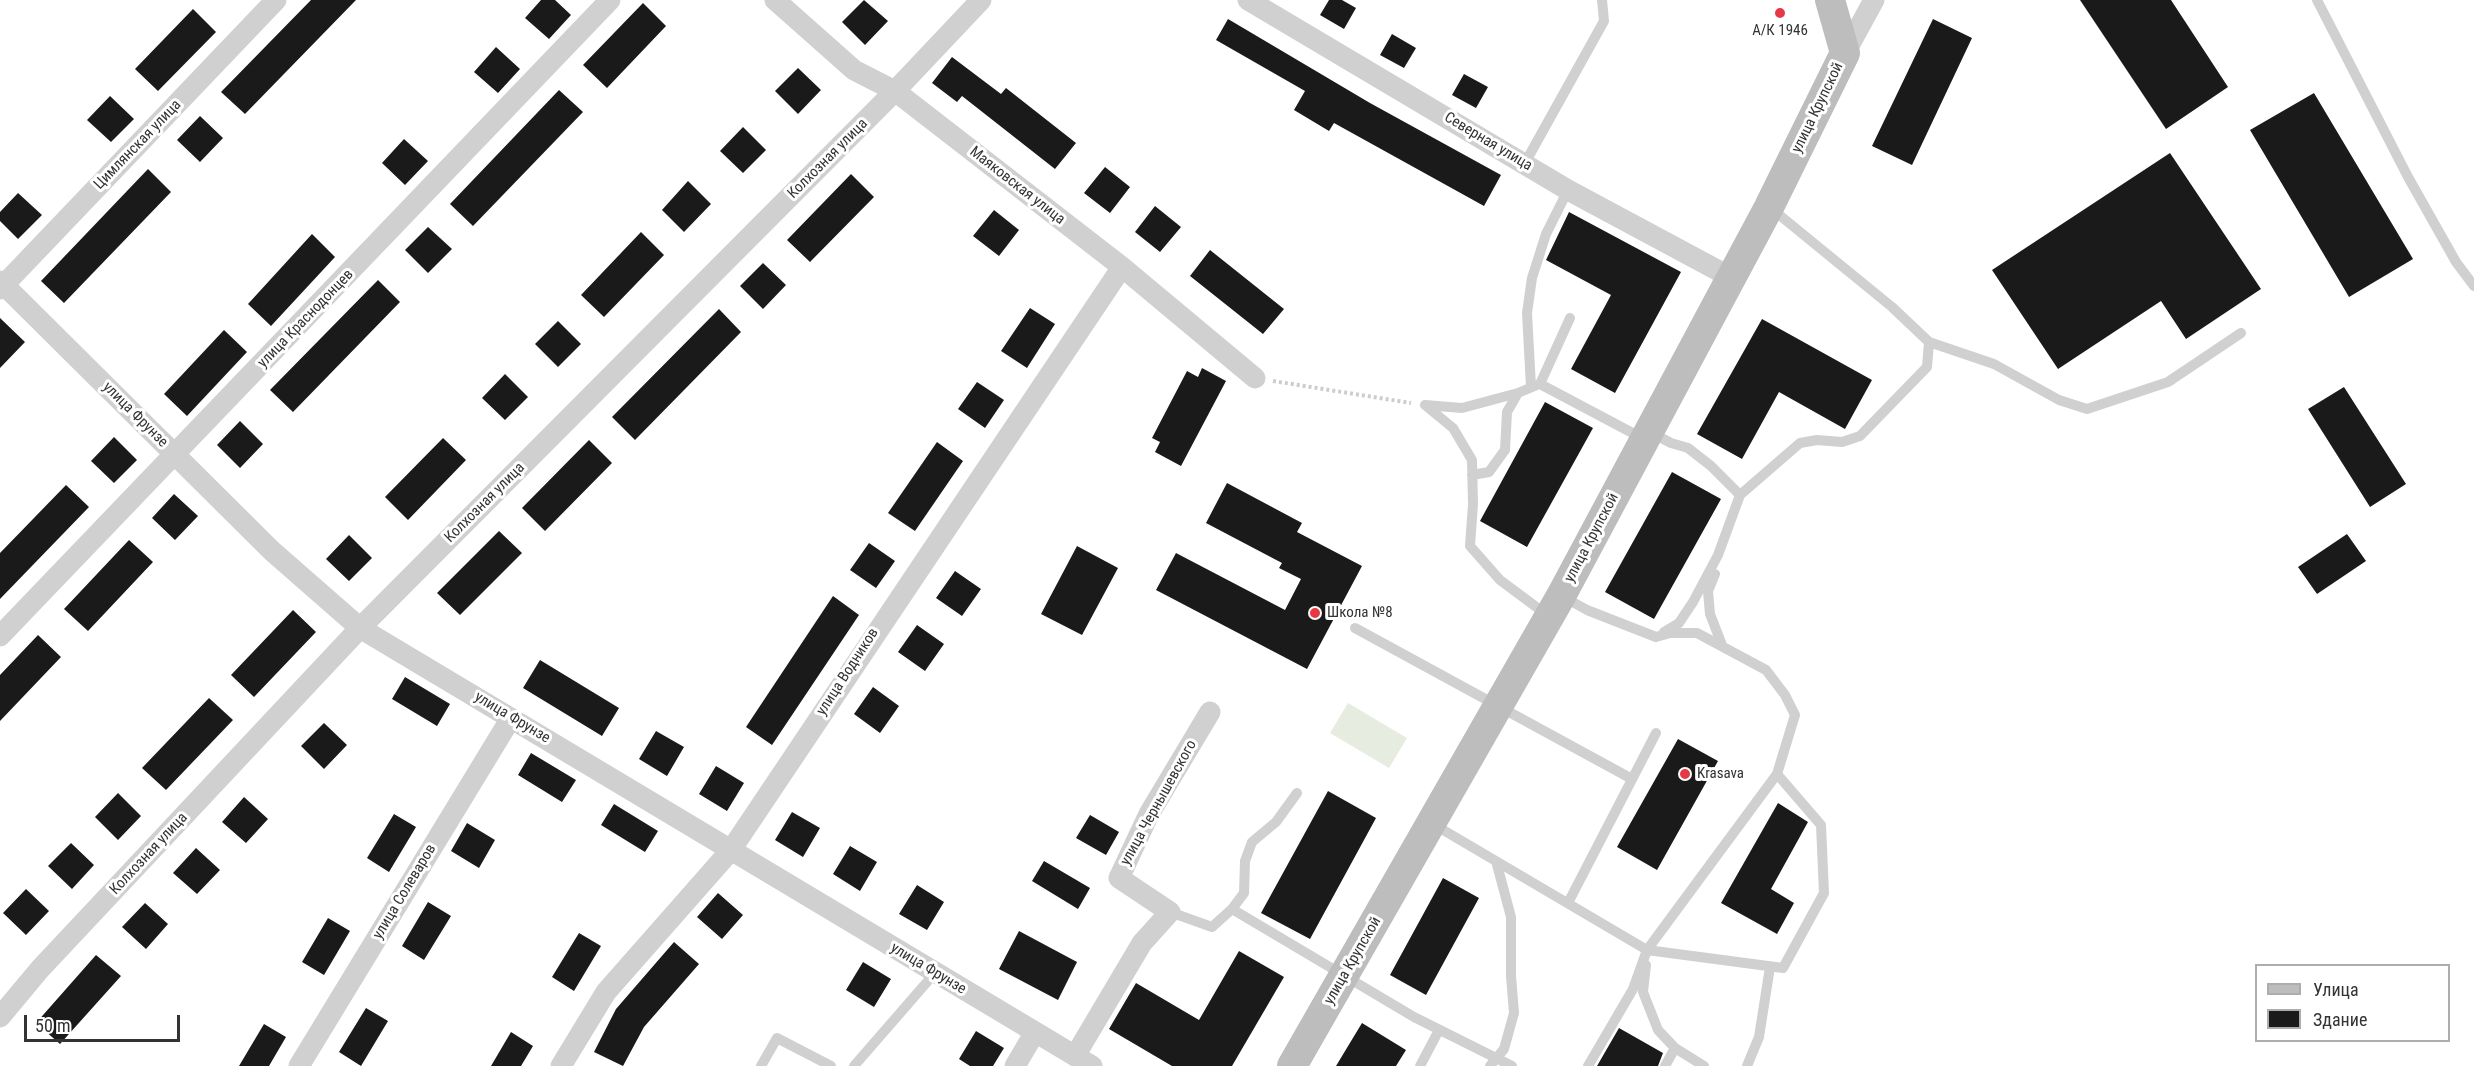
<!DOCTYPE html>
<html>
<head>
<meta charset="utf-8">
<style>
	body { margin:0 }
	#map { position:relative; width:2474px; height:1066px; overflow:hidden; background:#fff; font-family:"Roboto Condensed",sans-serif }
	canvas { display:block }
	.legend { position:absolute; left:2255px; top:964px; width:195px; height:78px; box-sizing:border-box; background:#fff; border:2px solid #adadad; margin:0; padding:8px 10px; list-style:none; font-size:18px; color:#333 }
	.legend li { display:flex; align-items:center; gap:12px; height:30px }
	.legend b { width:30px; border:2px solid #adadad }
	.scale { position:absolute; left:24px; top:1015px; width:156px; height:27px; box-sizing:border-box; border:3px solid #333; border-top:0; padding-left:8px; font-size:18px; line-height:21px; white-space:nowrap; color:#333; -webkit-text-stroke:4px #fff; paint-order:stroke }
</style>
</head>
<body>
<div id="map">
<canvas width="2474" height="1066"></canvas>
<ul class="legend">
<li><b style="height:8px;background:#bdbdbd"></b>Улица</li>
<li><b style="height:16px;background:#1a1a1a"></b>Здание</li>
</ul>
<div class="scale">50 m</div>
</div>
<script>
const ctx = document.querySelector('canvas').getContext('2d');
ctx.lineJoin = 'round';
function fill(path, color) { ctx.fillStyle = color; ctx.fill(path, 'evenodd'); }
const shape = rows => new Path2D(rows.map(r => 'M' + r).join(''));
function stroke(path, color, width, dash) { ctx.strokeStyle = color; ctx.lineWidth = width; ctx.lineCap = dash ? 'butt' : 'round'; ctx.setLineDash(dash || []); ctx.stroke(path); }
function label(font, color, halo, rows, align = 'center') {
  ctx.font = font + ' "Roboto Condensed",sans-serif'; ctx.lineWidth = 6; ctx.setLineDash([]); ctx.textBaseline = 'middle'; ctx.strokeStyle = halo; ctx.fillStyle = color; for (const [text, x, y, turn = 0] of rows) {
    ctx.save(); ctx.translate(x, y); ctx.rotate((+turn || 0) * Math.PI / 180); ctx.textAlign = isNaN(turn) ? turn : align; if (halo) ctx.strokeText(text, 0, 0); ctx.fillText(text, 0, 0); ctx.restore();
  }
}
const green = shape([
	[1348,703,1407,738,1389,768,1330,733]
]);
const building = shape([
	[311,0,356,0,245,114,221,92],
	[541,0,555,0,571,15,549,39,525,18],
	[864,0,888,21,865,45,842,22],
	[1329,0,1342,0,1356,8,1344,29,1320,15],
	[2080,0,2171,0,2228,87,2166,129],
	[643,3,666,26,607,88,583,65],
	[193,9,216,32,158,91,135,69],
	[1228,19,1370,103,1501,175,1484,206,1334,123,1329,131,1294,110,1305,91,1216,40],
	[1933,19,1972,38,1912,165,1872,146],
	[1392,34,1416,48,1404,68,1380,55],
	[496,47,520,69,498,93,474,72],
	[952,57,1001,94,1006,88,1076,143,1055,169,962,96,957,102,932,83],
	[798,68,821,90,798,114,775,91],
	[1464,74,1488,87,1476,108,1452,95],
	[559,90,583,112,473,226,450,204],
	[2314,93,2413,259,2349,297,2250,130],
	[110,96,134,119,111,142,87,120],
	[200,116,223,138,200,162,177,140],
	[743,127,766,150,743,173,720,151],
	[404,139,428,161,405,185,382,163],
	[2170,153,2261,289,2186,339,2161,301,2058,369,1992,270],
	[1105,167,1130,187,1110,213,1084,193],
	[148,169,171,192,64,303,41,281],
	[851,174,874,197,810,262,787,240],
	[688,181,711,204,684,232,662,210],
	[18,193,42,215,18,239,0,221,0,212],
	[1155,206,1181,227,1160,252,1135,232],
	[994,210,1019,230,999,256,973,236],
	[1569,212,1681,272,1615,393,1571,369,1611,295,1546,260],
	[428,227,452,249,428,273,405,250],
	[641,232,664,255,604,317,581,295],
	[312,234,335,257,271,326,248,304],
	[1210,250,1284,309,1263,334,1190,276],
	[763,263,786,285,763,309,740,286],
	[378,280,400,302,293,412,270,390],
	[1030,308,1055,324,1027,368,1001,351],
	[719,309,741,332,635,440,612,417],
	[0,318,25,342,0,368],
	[1762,319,1872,380,1845,429,1779,392,1742,459,1697,434],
	[558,321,581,344,558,367,535,344],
	[224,330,247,352,187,416,164,394],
	[1202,368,1226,381,1181,466,1155,452,1160,442,1152,438,1187,371,1198,377],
	[505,374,528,397,505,420,482,398],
	[977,382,1004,400,985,428,958,409],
	[2344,387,2406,484,2370,507,2308,409],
	[1545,402,1593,428,1527,547,1480,521],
	[240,421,263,444,240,468,217,445],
	[114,437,137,460,114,483,91,461],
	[443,438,466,460,408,520,385,497],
	[589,440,612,463,545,531,522,508],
	[937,442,963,461,915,531,888,513],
	[1672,472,1721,499,1654,619,1605,592],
	[1227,483,1302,523,1297,532,1362,566,1307,669,1156,590,1176,553,1285,610,1301,579,1279,568,1282,563,1206,523],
	[66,485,89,507,0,599,0,553],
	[174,494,198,516,175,540,152,518],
	[499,531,522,553,460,615,437,593],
	[2347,534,2366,561,2317,594,2298,567],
	[349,535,372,558,349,581,326,559],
	[129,540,153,562,88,631,64,609],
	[869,543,895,561,876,588,850,570],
	[1077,546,1118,568,1082,635,1041,614],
	[955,571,981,589,962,616,936,598],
	[833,596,859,615,772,745,746,727],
	[293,610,316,632,254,697,231,675],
	[917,625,944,644,925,671,898,652],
	[38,635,61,657,0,721,0,675],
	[540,660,619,708,602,736,523,688],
	[405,677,450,704,437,726,392,699],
	[873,687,899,706,880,733,854,714],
	[209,698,233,720,166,790,142,768],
	[324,723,347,745,324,769,301,746],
	[656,731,684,747,667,776,639,759],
	[1678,739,1718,761,1657,870,1617,847],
	[531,753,576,780,562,802,518,775],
	[716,766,744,783,727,811,699,794],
	[1328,791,1376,818,1310,939,1261,913],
	[118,793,141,816,118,840,95,817],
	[244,797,268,819,246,843,222,822],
	[1778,803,1808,822,1771,889,1794,903,1777,934,1721,903],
	[614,804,658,831,645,852,601,825],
	[792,812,820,828,803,857,775,840],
	[394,814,416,827,389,872,367,858],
	[1090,815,1119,832,1106,855,1076,838],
	[467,823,495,840,479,868,451,851],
	[71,843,94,865,72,889,48,866],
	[850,846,877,862,860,891,833,874],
	[196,848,220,870,197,894,173,873],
	[1044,861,1090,888,1078,909,1032,881],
	[1443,878,1479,898,1426,995,1390,975],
	[917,885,944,902,927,930,899,914],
	[26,889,49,911,26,935,3,913],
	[718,893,743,915,722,939,697,917],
	[428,902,451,916,424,960,402,946],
	[145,903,168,924,146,949,122,927],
	[328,918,350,931,324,975,302,962],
	[1019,931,1077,962,1058,1000,999,969],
	[579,933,601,946,574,991,552,977],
	[674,942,699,964,644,1027,623,1066,594,1052,616,1009],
	[1239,951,1284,977,1232,1066,1172,1066,1109,1029,1136,983,1199,1020],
	[96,955,121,976,60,1044,36,1023],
	[863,962,891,979,874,1007,846,990],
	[366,1008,388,1021,361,1066,339,1052],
	[1362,1023,1406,1050,1396,1066,1336,1066],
	[264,1024,286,1037,269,1066,239,1066],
	[1619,1028,1663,1053,1658,1066,1597,1066],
	[976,1031,1004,1048,993,1066,970,1066,959,1059],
	[511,1032,533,1046,521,1066,491,1066]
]);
const path = shape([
	[1273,381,1411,403]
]);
const lane = shape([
	[2317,0,2408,177,2456,262,2474,286],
	[1525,163,1604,21,1602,0],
	[1570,318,1540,384,1642,438],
	[1929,342,1994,364,2059,400,2087,409,2168,382,2241,333],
	[1531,387,1527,313,1532,278,1546,234,1568,190],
	[1425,405,1453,428,1472,460,1473,504,1470,546,1500,580,1547,615],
	[1425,405,1462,408,1518,393],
	[1650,432,1671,443,1688,448,1711,466,1740,495,1718,555,1693,602,1679,623,1664,632],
	[1472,475,1489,472,1505,450,1507,412,1518,393,1537,385],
	[1740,495,1800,443,1817,440,1842,442,1860,436,1927,367,1929,342,1892,307,1772,209],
	[1715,574,1708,591,1710,614,1722,645],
	[1562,596,1587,610,1656,637,1670,633,1697,633,1766,670,1785,695,1795,715,1777,774],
	[1355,628,1632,779],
	[1433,824,1647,950,1783,968,1824,893,1821,825,1777,774,1647,950,1633,989,1588,1066],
	[1568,903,1656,733],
	[1232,909,1414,1017,1512,1066],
	[1170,912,1212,927,1232,909,1244,893,1245,861,1252,842,1276,822,1297,793],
	[1646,965,1643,992,1658,1030,1675,1048,1704,1066],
	[761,1066,777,1038,831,1066],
	[854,1066,934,974],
	[1420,1066,1439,1030],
	[1490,1066,1504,1049,1514,1013,1511,976,1511,917,1496,861],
	[1665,1066,1675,1048],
	[1747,1066,1759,1037,1770,967]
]);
const street = shape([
	[775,0,854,70,895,91,1122,267,1255,378],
	[1248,0,1568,190,1732,278],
	[1845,53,1874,0],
	[0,281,272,551,360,628,1092,1066],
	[0,289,276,0],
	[0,636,610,0],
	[0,1017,40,969,360,628,895,91,981,0],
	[1075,1056,1142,943,1170,912,1119,878,1149,814,1210,712],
	[299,1066,511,718],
	[561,1066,606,992,731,850,1122,267],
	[1015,1066,1035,1032]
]);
const secondary = shape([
	[1292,1066,1561,596,1769,207,1845,53,1830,0]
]);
const markers = [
	[1780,13,6,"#e63946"],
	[1315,613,6,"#e63946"],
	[1685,774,6,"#e63946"]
];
const poiNames = [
	["А/К 1946",1780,31,"center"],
	["Школа №8",1327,613],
	["Krasava",1697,774]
];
const streetNames = [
	["улица Крупской",1818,108,-64],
	["Северная улица",1488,142,31],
	["Цимлянская улица",138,145,-46],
	["Колхозная улица",828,159,-45],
	["Маяковская улица",1017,186,38],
	["улица Краснодонцев",306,319,-46],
	["улица Фрунзе",135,415,45],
	["Колхозная улица",485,503,-45],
	["улица Крупской",1592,538,-62],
	["улица Водников",848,672,-57],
	["улица Фрунзе",512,718,31],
	["улица Чернышевского",1159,803,-61],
	["Колхозная улица",149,854,-47],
	["улица Солеваров",405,892,-59],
	["улица Крупской",1353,961,-60],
	["улица Фрунзе",928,969,31]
];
fill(green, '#e6ecdf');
fill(building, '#1a1a1a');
stroke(path, '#cdcdcd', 4, [3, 3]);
stroke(lane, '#d0d0d0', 10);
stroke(street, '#d0d0d0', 21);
stroke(secondary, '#bdbdbd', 30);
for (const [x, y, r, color] of markers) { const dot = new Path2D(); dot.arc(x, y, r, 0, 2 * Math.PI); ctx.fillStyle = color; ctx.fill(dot); stroke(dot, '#fff', 2); }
label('15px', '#333', '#fff', poiNames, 'left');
label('15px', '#333', '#fff', streetNames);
</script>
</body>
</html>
